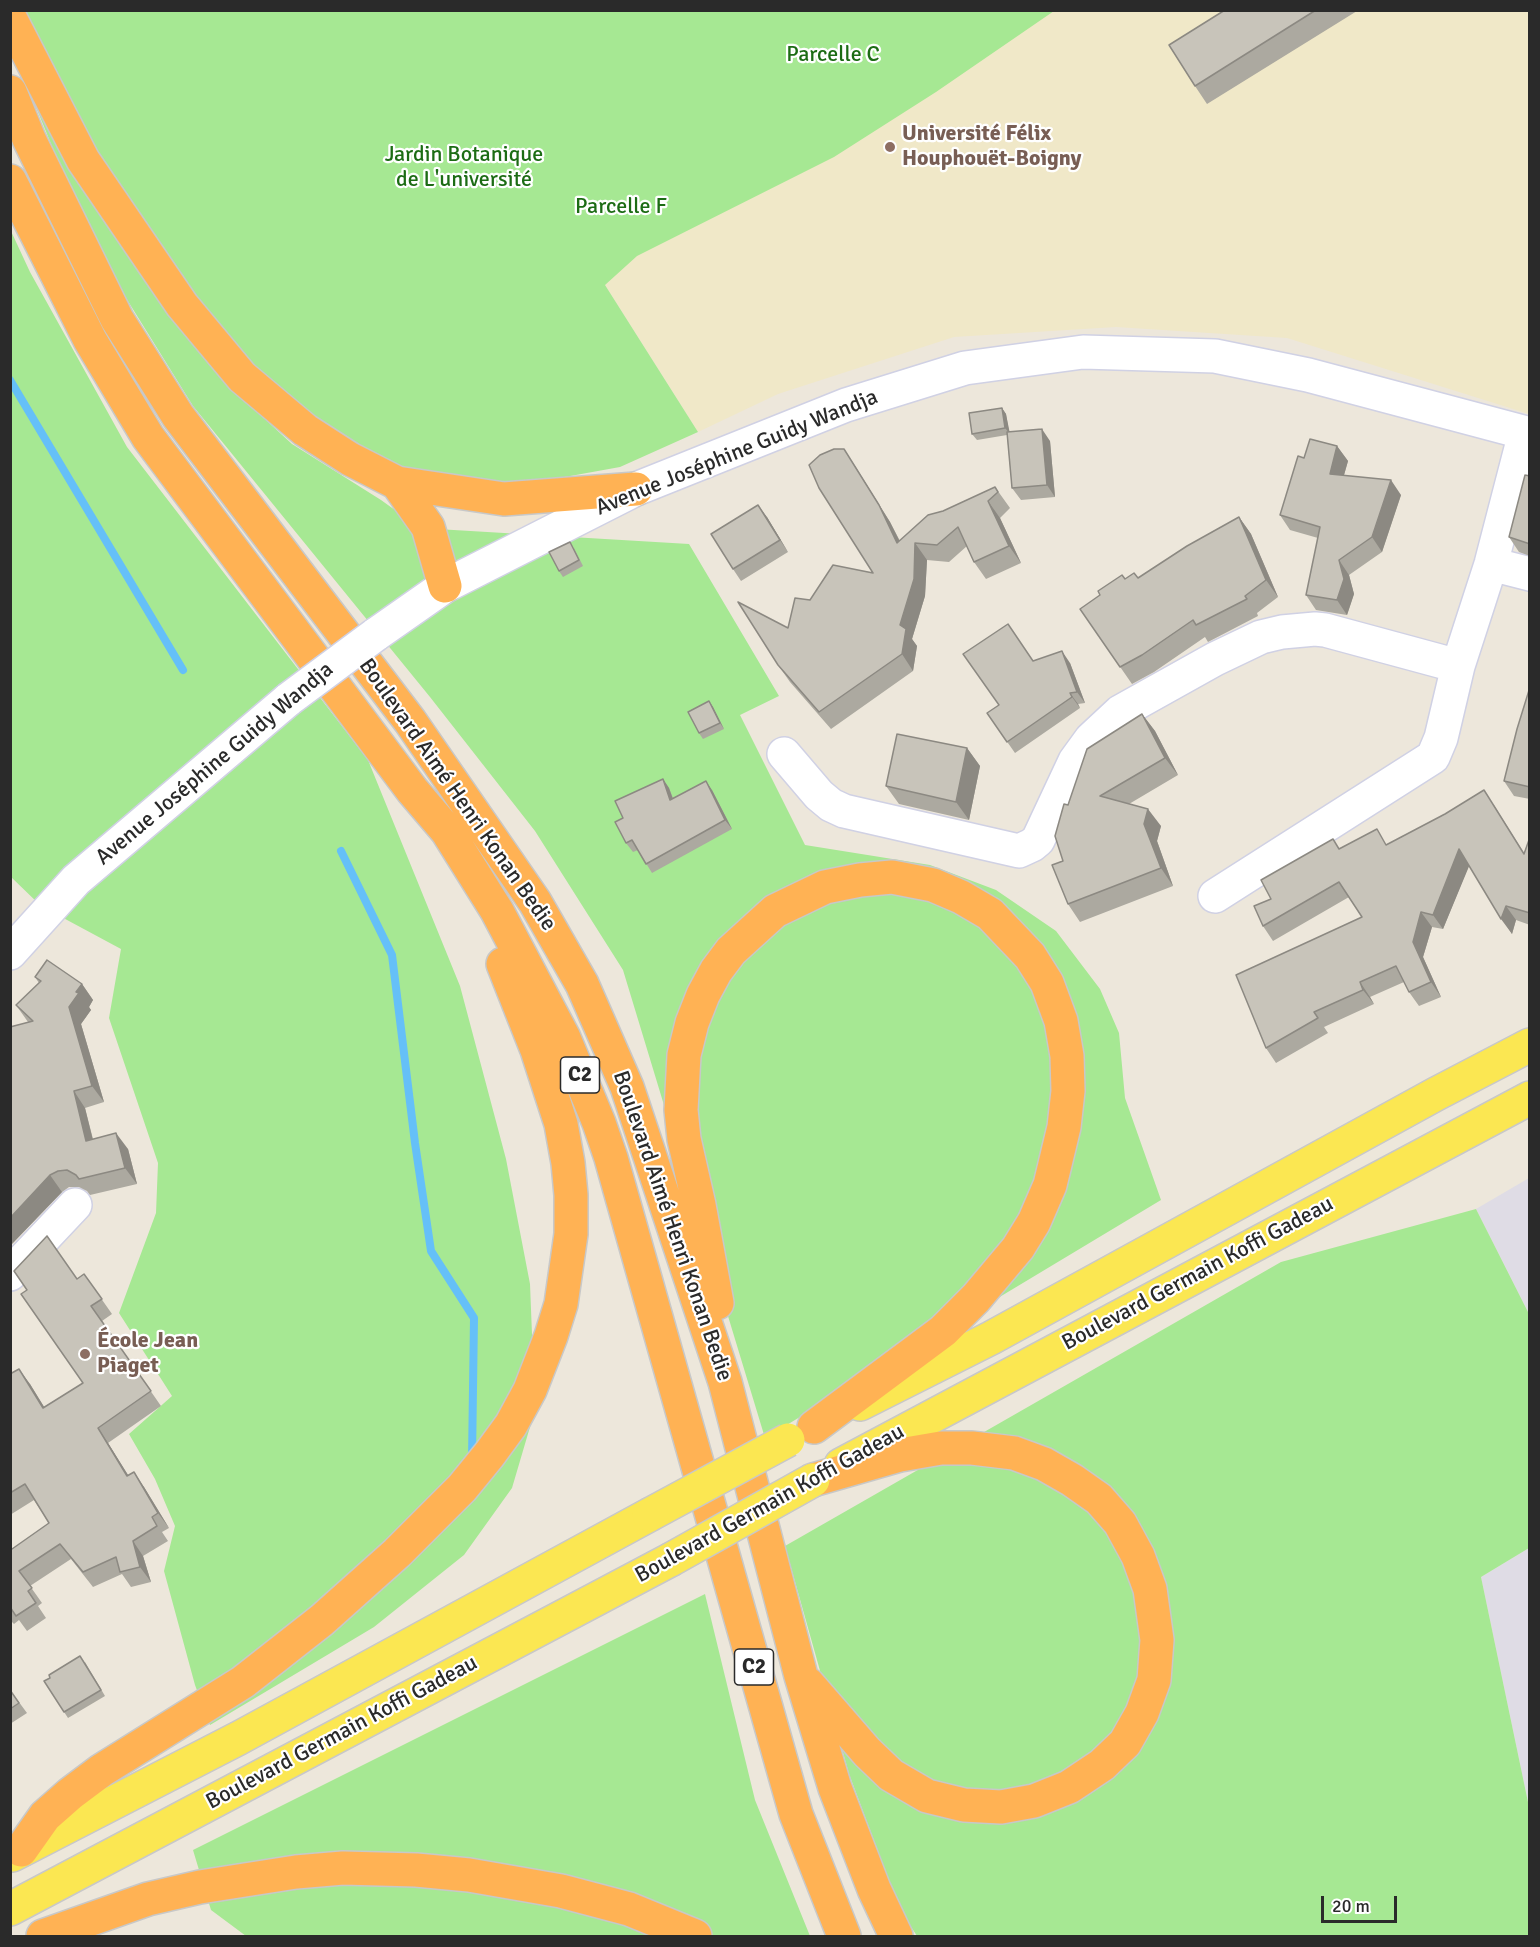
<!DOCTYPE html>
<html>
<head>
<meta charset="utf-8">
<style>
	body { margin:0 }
	#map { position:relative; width:1540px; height:1947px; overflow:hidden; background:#ede7db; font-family:Signika,sans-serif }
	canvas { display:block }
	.frame { position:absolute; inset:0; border:12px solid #2a2a2a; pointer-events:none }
	.scale { position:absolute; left:1321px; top:1896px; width:76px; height:27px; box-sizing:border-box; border:3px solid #2a2a2a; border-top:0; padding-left:8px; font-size:18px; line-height:21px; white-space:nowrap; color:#2a2a2a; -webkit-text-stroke:4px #fff; paint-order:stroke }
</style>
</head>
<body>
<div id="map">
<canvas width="1540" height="1947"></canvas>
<div class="frame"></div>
<div class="scale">20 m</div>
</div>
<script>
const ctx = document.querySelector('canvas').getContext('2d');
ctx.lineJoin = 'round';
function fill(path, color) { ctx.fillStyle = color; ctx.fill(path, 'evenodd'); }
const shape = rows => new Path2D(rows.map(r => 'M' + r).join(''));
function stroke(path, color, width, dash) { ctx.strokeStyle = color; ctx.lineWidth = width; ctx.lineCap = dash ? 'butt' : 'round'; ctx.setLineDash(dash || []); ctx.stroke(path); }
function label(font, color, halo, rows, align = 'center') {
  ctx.font = font + ' Signika,sans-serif'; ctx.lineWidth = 4.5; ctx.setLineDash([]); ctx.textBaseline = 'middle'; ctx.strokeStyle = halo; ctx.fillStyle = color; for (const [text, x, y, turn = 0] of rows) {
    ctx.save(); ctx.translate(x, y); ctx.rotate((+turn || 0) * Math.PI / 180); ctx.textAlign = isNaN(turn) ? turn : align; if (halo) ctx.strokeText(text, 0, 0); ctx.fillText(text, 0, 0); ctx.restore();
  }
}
const industrial = shape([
	[1529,1178,1529,1314,1476,1209],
	[1529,1548,1529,1807,1481,1577]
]);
const education = shape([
	[143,11,1529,11,1529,414,1287,338,1116,327,954,337,778,394,698,432,605,285]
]);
const green = shape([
	[21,11,1054,11,936,92,834,157,637,256,605,285,698,432,620,467,504,488,398,466,313,420,251,365,194,297,93,151],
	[25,80,231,388,292,444,381,500,420,528,689,544,779,696,740,715,805,845,930,865,996,890,1056,931,1100,989,1119,1033,1125,1098,1161,1200,765,1438,623,970,535,831,430,697,193,406,90,240],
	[10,229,30,272,127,447,368,760,460,986,506,1159,530,1284,535,1410,512,1488,464,1555,374,1627,210,1725,195,1685,164,1571,175,1526,155,1479,129,1434,172,1396,119,1313,156,1213,158,1163,109,1018,121,949,41,906,11,877],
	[1476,1209,1529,1314,1529,1548,1481,1577,1529,1807,1529,1936,917,1936,900,1910,849,1774,785,1546,1281,1262],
	[705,1594,755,1800,810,1936,246,1936,211,1910,193,1850]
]);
const stream = shape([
	[10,380,183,670],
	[341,851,392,955,415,1143,431,1251,474,1318,472,1459]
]);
const minor = shape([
	[1491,564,1530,574],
	[375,635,445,586,636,489,846,405,965,368,1083,352,1215,356,1308,375,1530,434],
	[784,754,819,795,831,805,844,811,1019,851,1032,845,1038,840,1075,761,1091,739,1120,712,1215,659,1261,637,1282,632,1315,629,1325,630,1458,666],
	[1215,896,1433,757,1441,738,1458,666,1491,564,1525,433],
	[10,953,76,880,289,699],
	[10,1274,75,1205]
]);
const major = shape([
	[860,1404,991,1338,1436,1094,1530,1045],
	[841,1465,1530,1098],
	[12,1855,239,1738,649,1515],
	[10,1909,670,1560]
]);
const highway = shape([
	[10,18,83,160,182,305,242,377,305,430,350,459,397,483,504,499,636,489],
	[10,92,29,139,117,319,178,416,410,721,535,902,582,984,627,1087,725,1382,801,1676,835,1788,874,1889,896,1936],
	[10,181,90,340,148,437,412,790,447,831,497,911,564,1038,599,1123,611,1158,796,1814,844,1936],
	[397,483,428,527,445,586],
	[717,1303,699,1205,684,1139,681,1110,684,1055,692,1023,703,995,716,971,731,951,775,911,825,887,860,880,892,877,933,885,961,897,990,914,1030,956,1047,983,1061,1021,1067,1056,1068,1091,1064,1127,1050,1185,1034,1222,1018,1248,976,1298,943,1331,814,1427],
	[808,1684,867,1752,891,1775,927,1796,964,1805,1001,1807,1034,1801,1069,1787,1102,1765,1125,1743,1142,1713,1154,1680,1157,1640,1150,1589,1138,1556,1120,1523,1099,1499,1072,1480,1044,1464,1014,1453,972,1448,941,1448,900,1455,813,1480],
	[21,1850,45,1816,70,1794,102,1770,243,1682,322,1620,397,1553,462,1488,489,1455,511,1425,530,1390,551,1336,561,1304,571,1234,571,1195,568,1163,561,1124,537,1050,503,964],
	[43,1936,148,1899,200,1887,296,1872,343,1868,416,1870,469,1875,561,1891,629,1909,695,1936]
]);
const minorBridge = shape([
	[289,699,375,635]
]);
const majorBridge = shape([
	[649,1515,788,1440],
	[670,1560,813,1480]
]);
const wall = shape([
	[1225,10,1357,11,1207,104,1195,86],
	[1002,408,1006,414,1009,432,1050,441,1055,497,1021,500,1012,488,1007,435,977,440,972,434],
	[1337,446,1348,461,1344,475,1401,495,1382,552,1349,575,1354,594,1347,615,1316,610,1306,595,1318,538,1290,530,1280,515,1304,458],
	[855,466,890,522,900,541,943,511,995,487,1010,508,1000,518,1021,563,986,579,974,562,967,546,949,562,927,560,925,596,912,639,917,646,913,671,831,729,790,682,778,665,788,628,810,600,873,573],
	[1530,476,1530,556,1519,552,1509,537],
	[767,517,788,552,741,581,733,569],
	[1239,517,1251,534,1278,597,1257,613,1258,616,1208,642,1205,637,1154,672,1132,684,1080,609,1138,578],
	[574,548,583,566,563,577,559,571],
	[1033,661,1070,663,1085,703,1078,704,1080,708,1015,753,987,713,999,705],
	[1530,687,1530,799,1514,796,1504,781],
	[709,701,713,707,724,729,703,739,699,733],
	[1142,714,1155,731,1178,775,1129,804,1161,826,1157,841,1173,886,1080,922,1068,904,1063,861,1068,805],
	[967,748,980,766,969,820,899,804,886,786],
	[663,779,669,788,673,798,712,790,732,829,652,873,638,850,633,852,626,843,623,818],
	[1494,805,1524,853,1530,837,1530,925,1516,920,1512,934,1469,865,1443,929,1432,927,1423,957,1441,997,1419,1006,1409,992,1404,982,1370,997,1374,1004,1324,1027,1328,1033,1276,1063,1266,1048,1362,917,1349,897,1273,941,1263,926,1271,899,1339,848,1387,844],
	[35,977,82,984,93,1000,89,1007,91,1010,81,1024,104,1102,85,1108,93,1139,128,1149,137,1184,90,1195,87,1191,79,1187,69,1187,62,1192,10,1246,28,1022,16,1005,39,983],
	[84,1274,112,1314,102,1321,161,1406,108,1443,128,1475,144,1487,169,1528,162,1532,168,1541,143,1556,151,1582,131,1587,122,1574,93,1587,71,1559,30,1586,42,1603,38,1606,46,1618,27,1631,19,1620,14,1624,10,1620,10,1547,12,1549,49,1523,34,1500,10,1515,10,1374,30,1384,44,1407,83,1383,77,1279],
	[85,1662,105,1696,68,1718,44,1681],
	[10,1690,27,1713,10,1724]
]);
const shadedWall = shape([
	[1002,408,1006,414,1010,434,1005,428],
	[1042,429,1050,441,1055,497,1047,485],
	[1337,446,1348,461,1340,489,1330,474],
	[844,449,855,466,890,522,909,560,897,543],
	[1391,480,1401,495,1382,552,1372,537],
	[988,501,1000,518,1021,563,1009,546],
	[758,505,767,517,788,552,780,540],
	[1239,517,1251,534,1278,597,1266,580],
	[915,543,927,560,925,596,912,639,917,646,913,671,902,654,900,625],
	[1339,560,1349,575,1354,594,1347,615,1337,600],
	[1062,651,1070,663,1085,703,1077,692],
	[1070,693,1078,704,1080,708,1072,697],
	[709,701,713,707,724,729,720,723],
	[1142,714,1155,731,1178,775,1165,758],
	[967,748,980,766,969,820,956,802],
	[663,779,669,788,676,808,670,800],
	[706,781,712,790,732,829,725,820],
	[1148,809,1161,826,1157,841,1173,886,1161,868,1144,824],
	[1459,849,1470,864,1443,929,1433,915],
	[1506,906,1516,920,1512,934,1501,919],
	[1421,912,1432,927,1423,957,1441,997,1431,982,1413,942],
	[1360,982,1370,997,1374,1004,1363,990],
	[82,984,93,1000,89,1007,91,1010,81,1024,104,1102,92,1086,69,1007,76,992],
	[74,1091,85,1108,97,1157,86,1141],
	[116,1133,128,1149,137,1184,125,1168],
	[50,1175,62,1192,10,1246,10,1218],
	[19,1369,30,1384,54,1423,43,1408],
	[98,1428,108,1443,138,1491,127,1476],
	[134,1472,144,1487,169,1528,158,1513],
	[133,1541,143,1556,151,1582,140,1567]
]);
const building = shape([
	[1225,10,1316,10,1195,86,1169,45,1225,10],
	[1002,408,1005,428,972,434,969,413,1002,408],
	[1042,429,1047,485,1012,488,1007,432,1042,429],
	[1310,439,1337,446,1330,474,1391,480,1372,537,1339,560,1344,579,1337,600,1306,595,1320,527,1280,515,1298,456,1304,458,1310,439],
	[834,449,844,449,879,505,897,543,928,515,943,511,995,487,998,492,988,501,1009,546,974,562,958,527,937,545,915,543,914,579,900,625,906,629,902,654,819,712,778,665,738,602,788,628,795,598,810,600,833,565,873,573,819,488,809,465,820,455,834,449],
	[1525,475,1530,476,1530,544,1509,537,1525,475],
	[758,505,780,540,733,569,711,534,758,505],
	[1239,517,1266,580,1245,596,1247,599,1196,625,1193,620,1142,655,1120,667,1080,609,1100,595,1098,591,1122,575,1125,579,1134,573,1138,578,1187,546,1239,517],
	[570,542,579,560,559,571,549,552,570,542],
	[1008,624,1033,661,1062,651,1077,692,1070,693,1072,697,1007,742,987,713,999,705,963,654,1008,624],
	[1530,687,1530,787,1504,781,1517,729,1530,687],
	[709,701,720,723,699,733,688,712,709,701],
	[1142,714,1165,758,1100,796,1148,809,1144,824,1161,868,1068,904,1052,865,1063,861,1055,836,1064,804,1068,805,1087,749,1142,714],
	[897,734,967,748,956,802,886,786,897,734],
	[663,779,670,800,706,781,725,820,646,864,632,840,626,843,615,822,623,818,615,801,663,779],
	[1484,790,1524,854,1530,837,1530,913,1506,906,1501,919,1459,849,1433,915,1421,912,1413,942,1431,982,1409,992,1396,966,1360,982,1363,990,1314,1012,1318,1018,1266,1048,1236,975,1362,917,1339,882,1263,926,1254,906,1271,899,1261,880,1333,839,1339,849,1377,829,1386,845,1445,814,1484,790],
	[47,960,82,984,76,992,79,993,69,1007,92,1086,74,1091,86,1141,116,1133,125,1168,79,1179,76,1175,67,1170,58,1171,50,1175,10,1218,10,1027,33,1021,16,1005,41,981,35,977,47,960],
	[47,1236,77,1279,84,1274,102,1299,91,1306,151,1391,98,1428,127,1476,134,1472,158,1513,152,1517,157,1526,133,1541,140,1567,120,1572,116,1557,83,1572,60,1544,19,1571,32,1588,28,1591,36,1603,16,1616,10,1607,10,1547,12,1549,49,1523,25,1484,10,1493,10,1374,19,1369,43,1408,83,1383,21,1294,27,1290,14,1271,47,1236],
	[80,1656,101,1690,64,1712,44,1681,50,1678,49,1675,80,1656],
	[10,1690,19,1703,10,1709,10,1690]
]);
const markers = [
	[890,147,6,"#8d6e63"],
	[85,1354,6,"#8d6e63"]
];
const shields = [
	[580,1075,39],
	[754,1667,39]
];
const shieldNames = [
	["C2",580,1075],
	["C2",754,1667]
];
const parkNames = [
	["Parcelle C",833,55],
	["Jardin Botanique",464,155],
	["de L'université",464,180],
	["Parcelle F",621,207]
];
const educationNames = [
	["Université Félix",902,134],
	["Houphouët-Boigny",902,159],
	["École Jean",97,1341],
	["Piaget",97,1366]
];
const streetNames = [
	["Avenue Joséphine Guidy Wandja",737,453,-22],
	["Avenue Joséphine Guidy Wandja",215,764,-40],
	["Boulevard Aimé Henri Konan Bedie",457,795,55],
	["Boulevard Aimé Henri Konan Bedie",672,1226,71],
	["Boulevard Germain Koffi Gadeau",1198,1274,-28],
	["Boulevard Germain Koffi Gadeau",770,1504,-29],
	["Boulevard Germain Koffi Gadeau",342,1733,-28]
];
fill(industrial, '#dfdce5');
fill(education, '#f0e8c8');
fill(green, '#a6e893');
stroke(stream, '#65c0f8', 8);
stroke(minor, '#d0d1e4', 36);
stroke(major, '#c8c8c8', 36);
stroke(highway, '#c8c8c8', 36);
stroke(minor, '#fff', 33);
stroke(major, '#fbe752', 33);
stroke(highway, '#ffb254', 33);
stroke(minorBridge, '#d0d1e4', 36, []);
stroke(majorBridge, '#c8c8c8', 36, []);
stroke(minorBridge, '#fff', 33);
stroke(majorBridge, '#fbe752', 33);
fill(wall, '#aca9a0');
fill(shadedWall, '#8c8982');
fill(building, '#c8c4ba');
stroke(building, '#8c8982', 1.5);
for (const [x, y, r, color] of markers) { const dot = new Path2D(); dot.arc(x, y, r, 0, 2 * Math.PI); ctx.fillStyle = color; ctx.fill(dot); stroke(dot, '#fff', 2); }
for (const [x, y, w] of shields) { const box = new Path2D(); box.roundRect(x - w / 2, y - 18, w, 36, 4.5); ctx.fillStyle = '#fff'; ctx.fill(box); stroke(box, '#2a2a2a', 1.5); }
label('bold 21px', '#2a2a2a', null, shieldNames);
label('22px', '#1c6c14', '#fff', parkNames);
label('bold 22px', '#785e54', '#fff', educationNames, 'left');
label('22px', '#2a2a2a', '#fff', streetNames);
</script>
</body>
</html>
